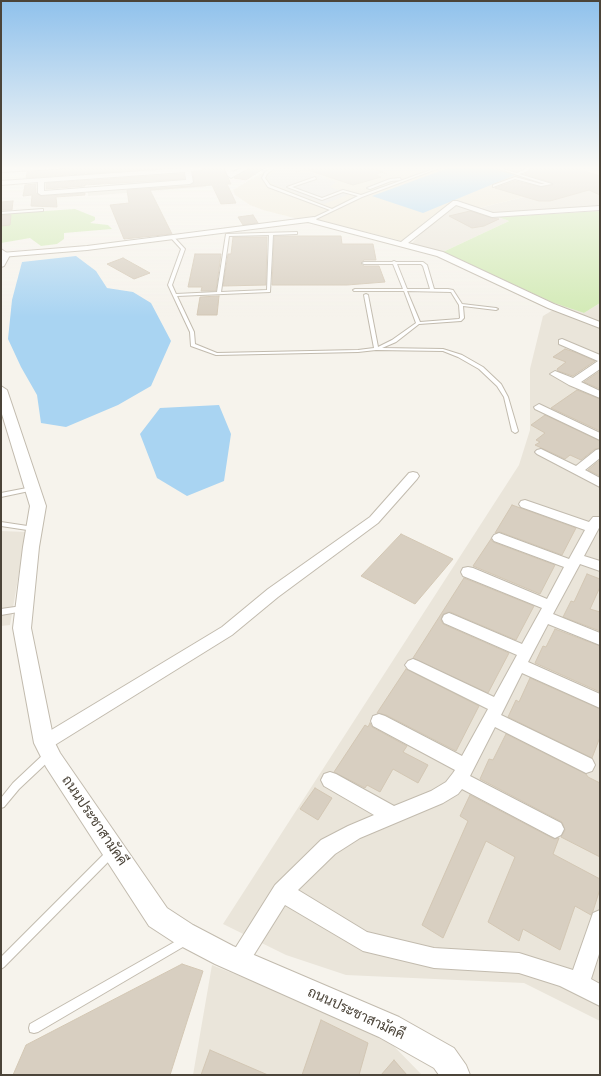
<!DOCTYPE html>
<html>
<head>
<meta charset="utf-8">
<style>
	body { margin:0 }
	#map { position:relative; width:601px; height:1076px; overflow:hidden; background:#f6f3ec; font-family:"DM Sans",sans-serif }
	canvas { display:block }
	.frame { position:absolute; inset:0; border:2px solid #4b4439; pointer-events:none }
</style>
</head>
<body>
<div id="map">
<canvas width="601" height="1076"></canvas>
<div class="frame"></div>
</div>
<script>
const ctx = document.querySelector('canvas').getContext('2d');
ctx.lineJoin = 'round';
function fill(path, color) { ctx.fillStyle = color; ctx.fill(path, 'evenodd'); }
const shape = rows => new Path2D(rows.map(r => 'M' + r).join(''));
function stroke(path, color, width, dash) { ctx.strokeStyle = color; ctx.lineWidth = width; ctx.lineCap = dash ? 'butt' : 'round'; ctx.setLineDash(dash || []); ctx.stroke(path); }
function label(font, color, halo, rows, align = 'center') {
  ctx.font = font + ' "DM Sans",Sarabun,sans-serif'; ctx.lineWidth = 3; ctx.setLineDash([]); ctx.textBaseline = 'middle'; ctx.strokeStyle = halo; ctx.fillStyle = color; for (const [text, x, y, turn = 0] of rows) {
    ctx.save(); ctx.translate(x, y); ctx.rotate((+turn || 0) * Math.PI / 180); ctx.textAlign = isNaN(turn) ? turn : align; if (halo) ctx.strokeText(text, 0, 0); ctx.fillText(text, 0, 0); ctx.restore();
  }
}
const residential = shape([
	[100,167,204,167,210,182,205,182,206,187,88,196,87,188,110,186,110,174,100,175],
	[600,178,600,207,492,214,479,208],
	[456,205,492,218,498,217,509,221,443,252,411,244,432,222],
	[600,303,600,1021,524,983,346,975,286,955,223,924,519,465,530,430,530,369,543,316,561,305,584,313],
	[1,531,26,532,10,625,1,626],
	[212,965,381,1033,422,1075,193,1075]
]);
const education = shape([
	[272,167,600,167,600,178,479,208,456,201,432,216,402,241,314,219,294,218,263,210,250,205,235,195,233,190]
]);
const green = shape([
	[75,209,95,217,95,220,90,223,108,225,112,229,64,233,64,239,57,244,41,246,30,238,1,243,1,214],
	[600,211,600,303,584,313,554,303,443,252,509,221,498,217]
]);
const parking = shape([
	[283,167,297,167,294,171,299,173,309,172,336,182,330,187,350,194,324,204,272,184,268,179,268,176]
]);
const water = shape([
	[451,167,487,167,515,175,423,213,372,196],
	[76,256,96,271,107,288,133,292,151,303,171,341,151,386,118,405,66,427,41,423,37,395,21,367,8,339,12,300,22,262],
	[219,405,231,434,224,481,187,496,157,478,140,434,160,408]
]);
const building = shape([
	[82,167,182,167,26,178,27,172,82,167],
	[203,167,223,167,231,184,227,184,236,203,221,204,212,185,150,190,172,234,124,239,110,205,129,203,127,190,190,186,194,182,193,172,203,171,203,167],
	[251,167,266,167,246,180,234,178,251,167],
	[333,167,358,167,383,171,376,175,381,177,353,185,308,170,333,167],
	[531,167,571,167,600,176,600,195,589,190,550,201,539,201,495,188,515,181,541,187,553,185,552,183,525,174,529,172,531,167],
	[184,174,184,179,85,185,85,186,46,189,46,183,184,174],
	[36,184,36,193,41,196,85,193,85,195,56,197,57,207,31,206,32,195,23,196,25,185,36,184],
	[13,201,12,210,1,210,1,202,13,201],
	[470,211,492,218,499,219,484,226,472,228,449,216,470,211],
	[1,215,11,215,10,225,1,226,1,215],
	[253,215,258,223,243,225,238,217,253,215],
	[274,236,341,236,342,244,373,244,376,260,364,260,361,264,364,266,379,266,385,282,347,285,272,285,274,236],
	[233,237,267,237,266,285,223,286,228,254,231,254,233,237],
	[195,254,221,254,216,291,201,291,202,287,188,287,195,254],
	[123,258,150,273,134,279,107,264,123,258],
	[219,296,217,315,197,315,200,297,219,296],
	[565,349,577,353,595,361,573,376,558,371,557,369,566,362,553,357,565,349],
	[600,371,600,389,584,382,600,371],
	[577,390,600,399,600,431,551,408,577,390],
	[545,415,600,441,600,448,595,449,581,460,570,455,565,459,535,445,540,442,536,440,545,433,531,425,545,415],
	[600,460,600,476,588,470,600,460],
	[512,505,576,528,562,555,500,532,495,533,512,505],
	[401,534,453,559,415,604,361,576,401,534],
	[491,539,493,542,555,565,540,594,473,566,491,539],
	[587,574,600,579,600,587,590,609,600,612,600,631,563,617,571,601,574,602,587,574],
	[464,578,534,606,516,640,450,612,443,614,441,620,443,624,509,653,488,693,413,658,464,578],
	[555,629,600,646,600,692,535,663,543,646,546,647,555,629],
	[406,669,479,706,456,751,386,715,377,713,406,669],
	[530,678,600,709,600,737,592,758,508,717,516,700,519,702,530,678],
	[370,723,372,727,407,746,403,752,428,765,418,783,393,769,380,792,367,785,365,788,334,772,365,725,368,727,370,723],
	[506,734,586,774,588,777,600,783,600,857,561,837,565,830,562,822,480,779,489,759,493,760,506,734],
	[315,788,332,798,318,820,300,809,315,788],
	[470,795,554,839,559,838,553,854,600,879,600,889,593,911,591,915,575,906,560,950,523,929,519,941,488,922,515,857,486,841,443,938,422,925,468,821,460,816,470,795],
	[182,964,203,971,170,1075,13,1075,26,1045,182,964],
	[321,1020,368,1043,359,1075,302,1075,321,1020],
	[210,1050,268,1075,201,1075,210,1050],
	[394,1060,407,1075,381,1075,394,1060]
]);
const path = shape([
	[312,167,324,167],
	[367,167,387,174],
	[296,172,312,167]
]);
const service = shape([
	[273,167,276,167,267,174,265,178,270,185,332,209,358,196,343,192,322,200,287,187,315,177,316,179,292,187,322,198,343,190,361,195,439,167,442,167,362,197,314,220,313,220,313,218,330,210,268,187,262,178,265,172,273,167],
	[493,167,496,167,517,173,526,169,527,168,527,167,529,167,530,168,528,171,519,174,552,184,541,186,515,179,493,187,493,185,515,177,541,184,545,184,493,167],
	[400,178,401,180,391,181,370,189,367,188,390,179,400,178],
	[43,209,43,211,42,211,1,214,1,212,43,209],
	[297,232,297,234,296,234,273,235,270,292,177,296,194,332,195,344,217,353,358,350,374,348,364,295,366,294,368,295,378,347,392,340,416,323,404,291,354,291,353,290,355,289,403,289,393,264,364,264,362,263,364,262,392,262,394,261,396,262,423,262,427,265,434,289,448,289,453,290,462,304,496,308,498,309,496,310,463,306,464,318,461,321,419,324,396,342,382,348,443,349,462,355,483,367,501,384,508,397,518,431,517,432,515,433,512,431,504,397,497,386,479,369,458,357,443,351,376,350,358,352,216,355,191,346,190,332,168,285,181,249,171,238,171,236,173,236,185,249,172,285,176,294,217,292,226,234,297,232],
	[269,235,267,290,221,292,229,236,269,235],
	[397,264,421,264,423,266,430,289,407,289,397,264],
	[407,291,451,292,459,305,460,318,459,319,420,322,407,291],
	[32,487,34,488,35,489,34,490,1,497,1,493,32,487],
	[1,522,34,527,37,529,34,531,1,526,1,522],
	[22,606,24,607,25,609,24,611,1,615,1,609,22,606],
	[49,751,52,752,53,755,52,758,19,789,4,807,1,808,1,798,13,783,46,752,49,751],
	[111,849,114,850,115,853,114,856,4,967,1,969,1,957,108,850,111,849],
	[185,936,188,938,190,941,188,944,38,1032,34,1033,30,1032,29,1028,30,1024,185,936]
]);
const minor = shape([
	[24,167,56,167,53,169,1,172,1,168,24,167],
	[200,167,202,168,202,170,191,171,193,182,190,184,41,195,38,193,38,182,1,185,1,181,200,167],
	[185,172,186,180,44,191,44,182,185,172],
	[224,167,230,167,233,172,243,167,250,167,231,178,228,176,224,167],
	[453,201,457,201,493,213,600,206,600,210,492,217,456,205,408,243,443,252,554,304,600,322,600,328,548,308,437,256,308,222,87,250,1,257,1,253,87,246,314,217,317,220,401,242,453,201],
	[562,339,600,355,600,369,581,382,600,391,600,398,569,385,550,374,555,371,573,378,598,361,559,344,559,340,562,339],
	[539,404,600,433,600,440,535,409,534,407,539,404],
	[541,449,576,466,596,450,600,449,600,458,585,470,600,478,600,487,537,454,535,452,537,450,541,449],
	[413,472,417,473,419,476,417,479,378,523,278,597,232,635,50,748,44,750,38,748,36,743,38,738,222,627,268,589,370,517,409,473,413,472],
	[525,500,589,522,593,517,600,517,600,526,584,556,600,561,600,571,580,564,553,614,600,633,600,645,548,624,528,662,600,694,600,708,522,673,501,715,592,759,595,765,592,771,586,773,495,727,470,776,561,823,564,829,561,835,555,838,549,835,462,789,458,794,443,803,360,838,335,854,298,890,367,932,434,948,519,953,573,970,593,913,600,910,600,951,591,979,600,984,600,1006,560,986,519,973,434,968,363,951,285,905,245,969,238,972,231,969,228,962,231,955,275,885,321,840,348,826,374,815,324,786,321,780,324,774,330,772,336,774,394,806,431,791,446,782,453,773,455,770,373,726,371,721,373,716,379,714,385,716,462,756,488,709,408,669,405,665,408,661,413,659,418,661,494,697,517,655,444,623,442,619,444,615,449,613,454,615,522,644,542,608,463,576,461,572,463,568,468,567,473,568,547,599,564,567,494,541,492,538,494,535,499,533,569,559,585,530,521,507,519,504,521,501,525,500]
]);
const tertiary = shape([
	[1,249,10,255,4,266,1,267,1,249],
	[1,386,7,390,46,506,39,547,31,628,54,741,60,753,167,908,193,925,233,946,399,1017,454,1048,466,1065,470,1075,439,1075,434,1068,379,1037,215,964,175,943,149,926,46,767,34,743,13,628,23,547,30,506,1,411,1,386]
]);
const nearStreetnames = [
	["ถนนประชาสามัคคี",94,821,56],
	["ถนนประชาสามัคคี",356,1014,25]
];
fill(residential, '#eae5da');
fill(education, '#efe8d6');
fill(green, '#d2eab5');
fill(parking, '#e5e3e0');
fill(water, '#a9d4f2');
fill(building, '#d8cfc1');
stroke(building, '#d3c7b4', 1);
stroke(service, '#c2bbae', 2);
stroke(minor, '#c2bbae', 2);
stroke(tertiary, '#c2bbae', 2);
stroke(path, '#c4b79f', 1, [1, 1]);
fill(service, '#fff');
fill(minor, '#fff');
fill(tertiary, '#fff');
const sky = ctx.createLinearGradient(0, 0, 0, 317);
sky.addColorStop(0, '#8fc1ec');
sky.addColorStop(0.53, '#fbfaf6');
sky.addColorStop(1, '#fbfaf600');
ctx.fillStyle = sky;
ctx.fillRect(0, 0, 601, 317);
label('14px', '#4b4439', '#fff', nearStreetnames);
</script>
</body>
</html>
